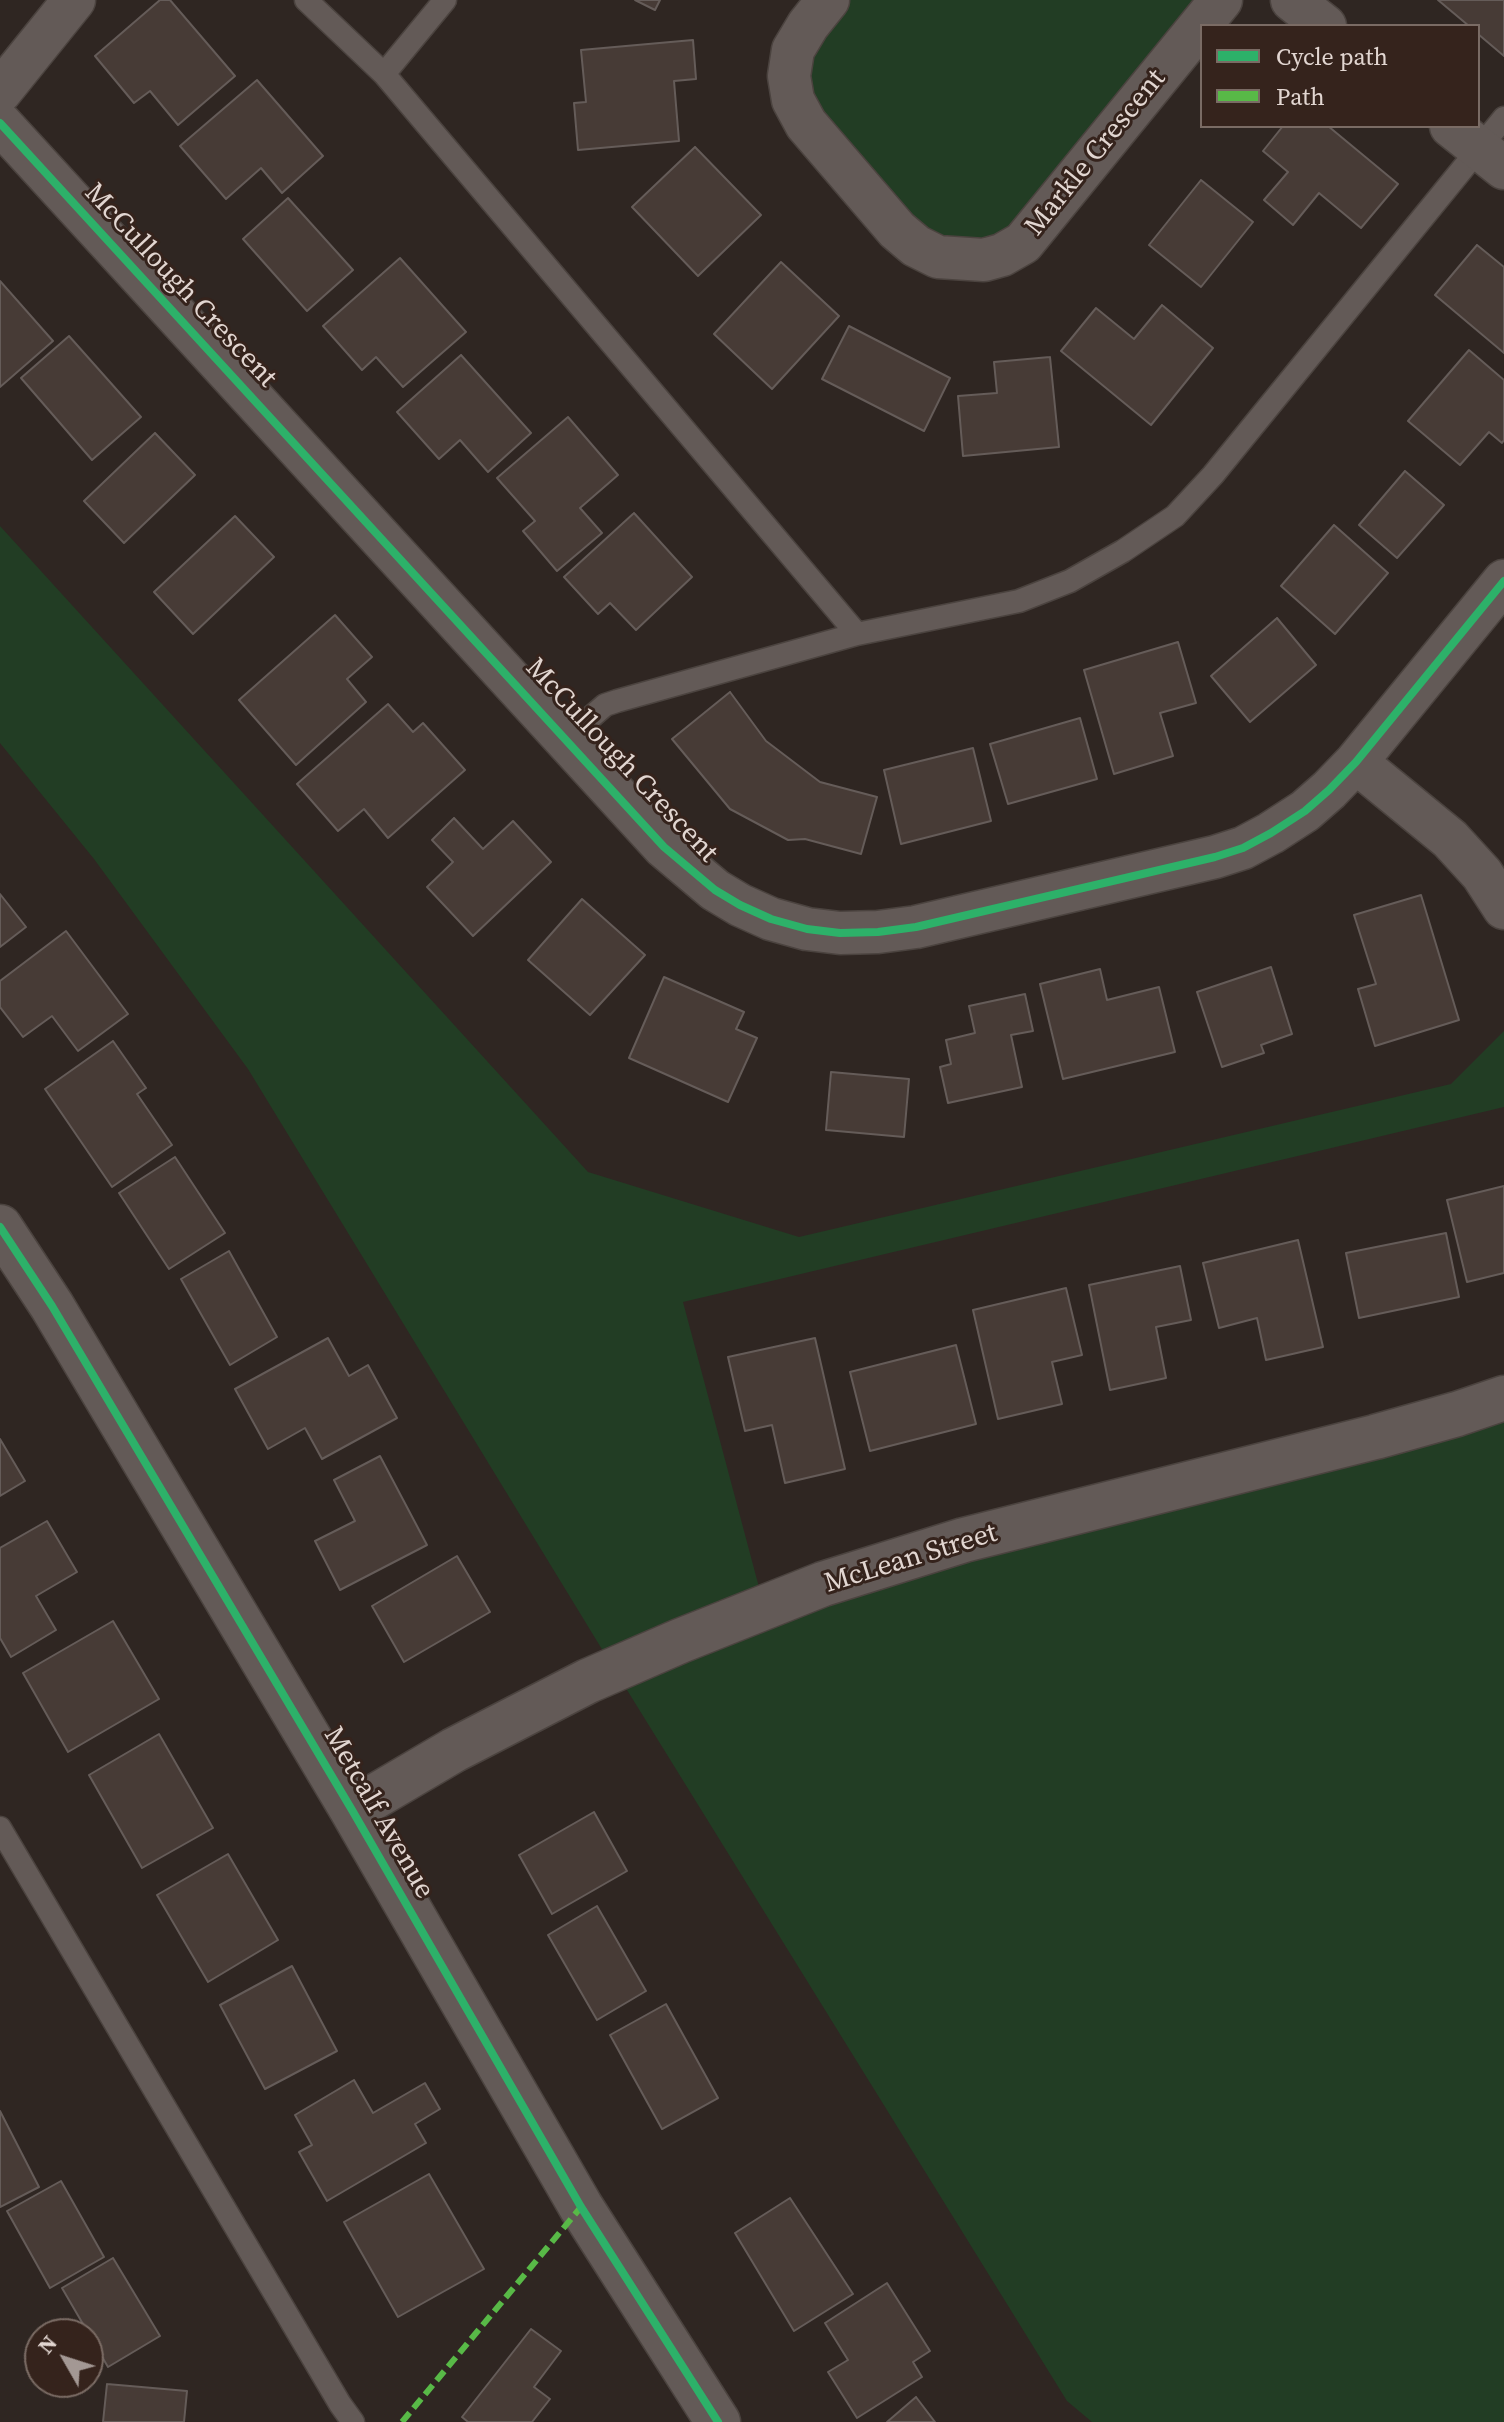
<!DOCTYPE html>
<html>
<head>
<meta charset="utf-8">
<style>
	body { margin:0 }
	#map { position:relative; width:1504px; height:2422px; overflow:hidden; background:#2f2622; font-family:"Source Serif 4",serif }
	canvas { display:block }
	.legend { position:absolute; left:1200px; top:24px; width:280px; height:104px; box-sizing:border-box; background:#35231c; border:2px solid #7a6b64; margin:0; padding:10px 14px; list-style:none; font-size:24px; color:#e2d6d1 }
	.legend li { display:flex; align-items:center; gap:16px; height:40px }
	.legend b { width:40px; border:2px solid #7a6b64 }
	.north { position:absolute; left:24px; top:2318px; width:80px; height:80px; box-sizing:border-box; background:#35231c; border:2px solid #7a6b64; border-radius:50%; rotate:309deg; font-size:22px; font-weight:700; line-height:32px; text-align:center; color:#e2d6d1 }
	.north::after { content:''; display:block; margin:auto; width:28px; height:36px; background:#a39894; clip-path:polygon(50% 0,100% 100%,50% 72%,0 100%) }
</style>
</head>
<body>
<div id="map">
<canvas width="1504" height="2422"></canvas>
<ul class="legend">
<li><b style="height:10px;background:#2db169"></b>Cycle path</li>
<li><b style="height:10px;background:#58b947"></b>Path</li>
</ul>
<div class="north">N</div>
</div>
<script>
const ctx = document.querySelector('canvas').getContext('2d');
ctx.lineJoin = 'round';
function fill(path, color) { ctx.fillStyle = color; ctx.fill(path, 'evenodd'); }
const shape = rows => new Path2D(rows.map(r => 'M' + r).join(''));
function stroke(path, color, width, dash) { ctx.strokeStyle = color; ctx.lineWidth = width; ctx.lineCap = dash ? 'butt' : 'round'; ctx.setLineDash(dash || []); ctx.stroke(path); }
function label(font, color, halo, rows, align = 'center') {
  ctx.font = font + ' "Source Serif 4",serif'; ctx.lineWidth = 6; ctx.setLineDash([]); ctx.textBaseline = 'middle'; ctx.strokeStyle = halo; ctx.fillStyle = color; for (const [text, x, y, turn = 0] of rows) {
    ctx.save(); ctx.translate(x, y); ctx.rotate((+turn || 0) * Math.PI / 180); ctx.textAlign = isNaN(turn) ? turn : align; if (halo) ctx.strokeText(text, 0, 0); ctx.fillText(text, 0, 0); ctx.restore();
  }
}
const green = shape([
	[828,0,1221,0,1023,243,959,260,806,124,793,50],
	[0,526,588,1172,799,1237,1451,1084,1504,1031,1504,1107,683,1302,764,1606,1504,1398,1504,2422,1092,2422,1067,2401,614,1669,248,1069,94,859,0,743]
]);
const building = shape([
	[160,0,170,0,235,76,178,125,150,91,134,103,95,56,160,0],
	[635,0,660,0,655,10,635,0],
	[1438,0,1504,0,1504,56,1478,34,1478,26,1469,26,1438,0],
	[693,40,696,79,674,81,679,141,578,150,574,103,586,102,581,50,693,40],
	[257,80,323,156,282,193,261,168,226,199,180,146,257,80],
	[1283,126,1328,126,1398,184,1361,228,1319,193,1293,225,1264,200,1288,172,1263,151,1283,126],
	[695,147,761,215,698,276,632,207,695,147],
	[1201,180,1253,222,1201,287,1149,245,1201,180],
	[288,198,353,270,307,311,243,239,288,198],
	[1477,245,1504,267,1504,353,1435,295,1477,245],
	[400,258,466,332,403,387,376,357,362,370,323,326,400,258],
	[781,262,839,316,772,389,714,334,781,262],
	[0,281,53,341,0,387,0,281],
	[1162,305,1213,348,1151,425,1061,351,1096,308,1134,339,1162,305],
	[849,326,950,378,924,431,822,379,849,326],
	[69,336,141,417,92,460,21,378,69,336],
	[1469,350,1504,380,1504,440,1502,443,1489,432,1460,465,1408,421,1469,350],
	[461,355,531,433,488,472,460,440,439,459,397,412,461,355],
	[1050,357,1059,447,963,456,958,396,997,393,994,362,1050,357],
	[568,417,618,475,580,508,602,533,557,571,523,531,535,521,497,478,568,417],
	[155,433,195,475,124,543,84,501,155,433],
	[1405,471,1444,505,1397,558,1359,525,1405,471],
	[634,513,692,577,636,630,610,603,598,614,564,577,634,513],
	[235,516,274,557,193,634,154,592,235,516],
	[1334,525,1388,573,1335,634,1281,586,1334,525],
	[335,615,372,657,347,679,366,702,296,765,239,700,335,615],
	[1277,618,1316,665,1250,722,1211,676,1277,618],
	[1178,642,1196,703,1160,713,1173,756,1114,774,1084,670,1178,642],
	[730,692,766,741,820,782,877,797,861,854,805,839,788,840,730,809,672,739,730,692],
	[388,704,413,732,423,723,465,770,388,838,364,809,338,831,297,784,388,704],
	[1080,718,1097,779,1008,804,990,744,1080,718],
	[973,748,991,821,901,844,884,770,973,748],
	[454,818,483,849,513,821,551,862,473,936,427,887,453,862,432,840,454,818],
	[0,894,26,927,0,947,0,894],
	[1421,895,1459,1020,1375,1046,1358,989,1376,984,1354,915,1421,895],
	[582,899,645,955,590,1015,528,960,582,899],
	[66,931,128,1014,78,1051,52,1016,23,1037,0,1007,0,981,66,931],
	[1271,967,1292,1034,1261,1045,1264,1053,1222,1067,1197,992,1271,967],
	[1100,969,1107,1000,1159,987,1175,1052,1063,1079,1040,984,1100,969],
	[664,977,744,1012,736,1029,757,1038,728,1102,629,1058,664,977],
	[1025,994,1033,1031,1011,1035,1022,1087,948,1103,940,1067,951,1064,946,1040,975,1033,969,1006,1025,994],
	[113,1041,146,1088,137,1094,172,1145,112,1187,45,1089,113,1041],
	[831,1072,909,1079,904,1137,826,1130,831,1072],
	[175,1157,225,1233,169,1269,119,1193,175,1157],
	[1504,1186,1504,1273,1467,1282,1447,1200,1504,1186],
	[1446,1233,1459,1297,1359,1318,1346,1253,1446,1233],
	[1298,1240,1323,1347,1266,1360,1257,1318,1219,1328,1203,1263,1298,1240],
	[229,1251,277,1337,230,1365,181,1279,229,1251],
	[1180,1266,1191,1320,1156,1327,1166,1378,1110,1390,1089,1285,1180,1266],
	[1066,1288,1082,1355,1052,1362,1062,1404,998,1419,973,1310,1066,1288],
	[328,1338,349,1376,368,1365,397,1418,322,1459,305,1428,268,1449,235,1389,328,1338],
	[815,1338,845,1469,785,1483,772,1425,745,1431,728,1357,815,1338],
	[956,1345,976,1424,870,1451,850,1372,956,1345],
	[0,1439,25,1481,0,1496,0,1439],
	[380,1456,427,1545,340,1590,315,1541,355,1521,334,1480,380,1456],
	[47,1521,77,1572,36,1596,56,1630,11,1657,0,1638,0,1548,47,1521],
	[457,1556,490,1612,404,1662,372,1606,457,1556],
	[113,1621,159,1699,68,1752,23,1673,113,1621],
	[159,1734,213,1828,142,1868,89,1775,159,1734],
	[594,1812,627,1871,552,1914,519,1855,594,1812],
	[228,1854,278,1940,208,1982,157,1895,228,1854],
	[597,1906,646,1991,597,2020,548,1935,597,1906],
	[292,1966,337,2051,265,2089,220,2005,292,1966],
	[666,2004,718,2098,662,2129,610,2035,666,2004],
	[354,2080,373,2113,425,2083,440,2109,415,2124,426,2143,327,2201,299,2152,312,2145,295,2115,354,2080],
	[0,2111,39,2187,0,2207,0,2111],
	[429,2174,484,2269,398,2317,344,2222,429,2174],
	[61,2181,104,2257,50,2288,7,2211,61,2181],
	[790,2198,853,2294,794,2331,735,2233,790,2198],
	[113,2258,160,2336,108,2367,62,2288,113,2258],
	[887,2283,930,2351,913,2362,922,2377,857,2418,828,2372,848,2360,825,2323,887,2283],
	[531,2329,561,2351,534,2387,550,2399,532,2422,468,2422,462,2417,531,2329],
	[107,2384,187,2391,184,2422,103,2422,107,2384],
	[916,2397,935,2422,887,2422,916,2397]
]);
const service = shape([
	[306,0,384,74,857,634],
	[384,74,445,0],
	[567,738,605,705,617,701,857,634,1019,601,1070,581,1123,551,1175,516,1213,475,1504,118],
	[0,1828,340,2404,353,2422]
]);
const minor = shape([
	[828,0,808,25,793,50,789,76,793,100,806,124,897,230,916,246,938,257,984,260,1002,255,1023,243,1221,0],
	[1292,0,1325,26],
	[0,92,74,0],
	[0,123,664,847,715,890,740,905,771,919,807,929,840,933,878,932,916,927,1215,857,1243,848,1271,833,1305,811,1329,790,1356,762,1504,581],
	[1451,126,1504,168],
	[1356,762,1450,839,1482,874,1504,908]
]);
const tertiary = shape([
	[0,1227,52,1306,352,1810,581,2207,718,2422],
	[352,1810,454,1750,588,1681,680,1641,823,1584,964,1540,1375,1437,1457,1414,1504,1398]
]);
const quiet = shape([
	[402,2422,581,2207]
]);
const cycleway = shape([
	[0,123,664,847,715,890,740,905,771,919,807,929,840,933,878,932,916,927,1215,857,1243,848,1271,833,1305,811,1329,790,1356,762,1504,581],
	[0,1227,52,1306,352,1810,581,2207,718,2422]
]);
const streetNames = [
	["Markle Crescent",1096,153,-51],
	["McCullough Crescent",180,286,47],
	["McCullough Crescent",621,761,47],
	["McLean Street",911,1559,-17],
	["Metcalf Avenue",378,1813,60]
];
fill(green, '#223d24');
fill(building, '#473b36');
stroke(building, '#655c59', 2);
stroke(service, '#4b433f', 25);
stroke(minor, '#4b433f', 45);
stroke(tertiary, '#4b433f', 47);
stroke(service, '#635a57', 22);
stroke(minor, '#635a57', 42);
stroke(tertiary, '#635a57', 44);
stroke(quiet, '#58b947', 6, [12, 6]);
stroke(cycleway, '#2db169', 8);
label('28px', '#e2d6d1', '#35231c', streetNames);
</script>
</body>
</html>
